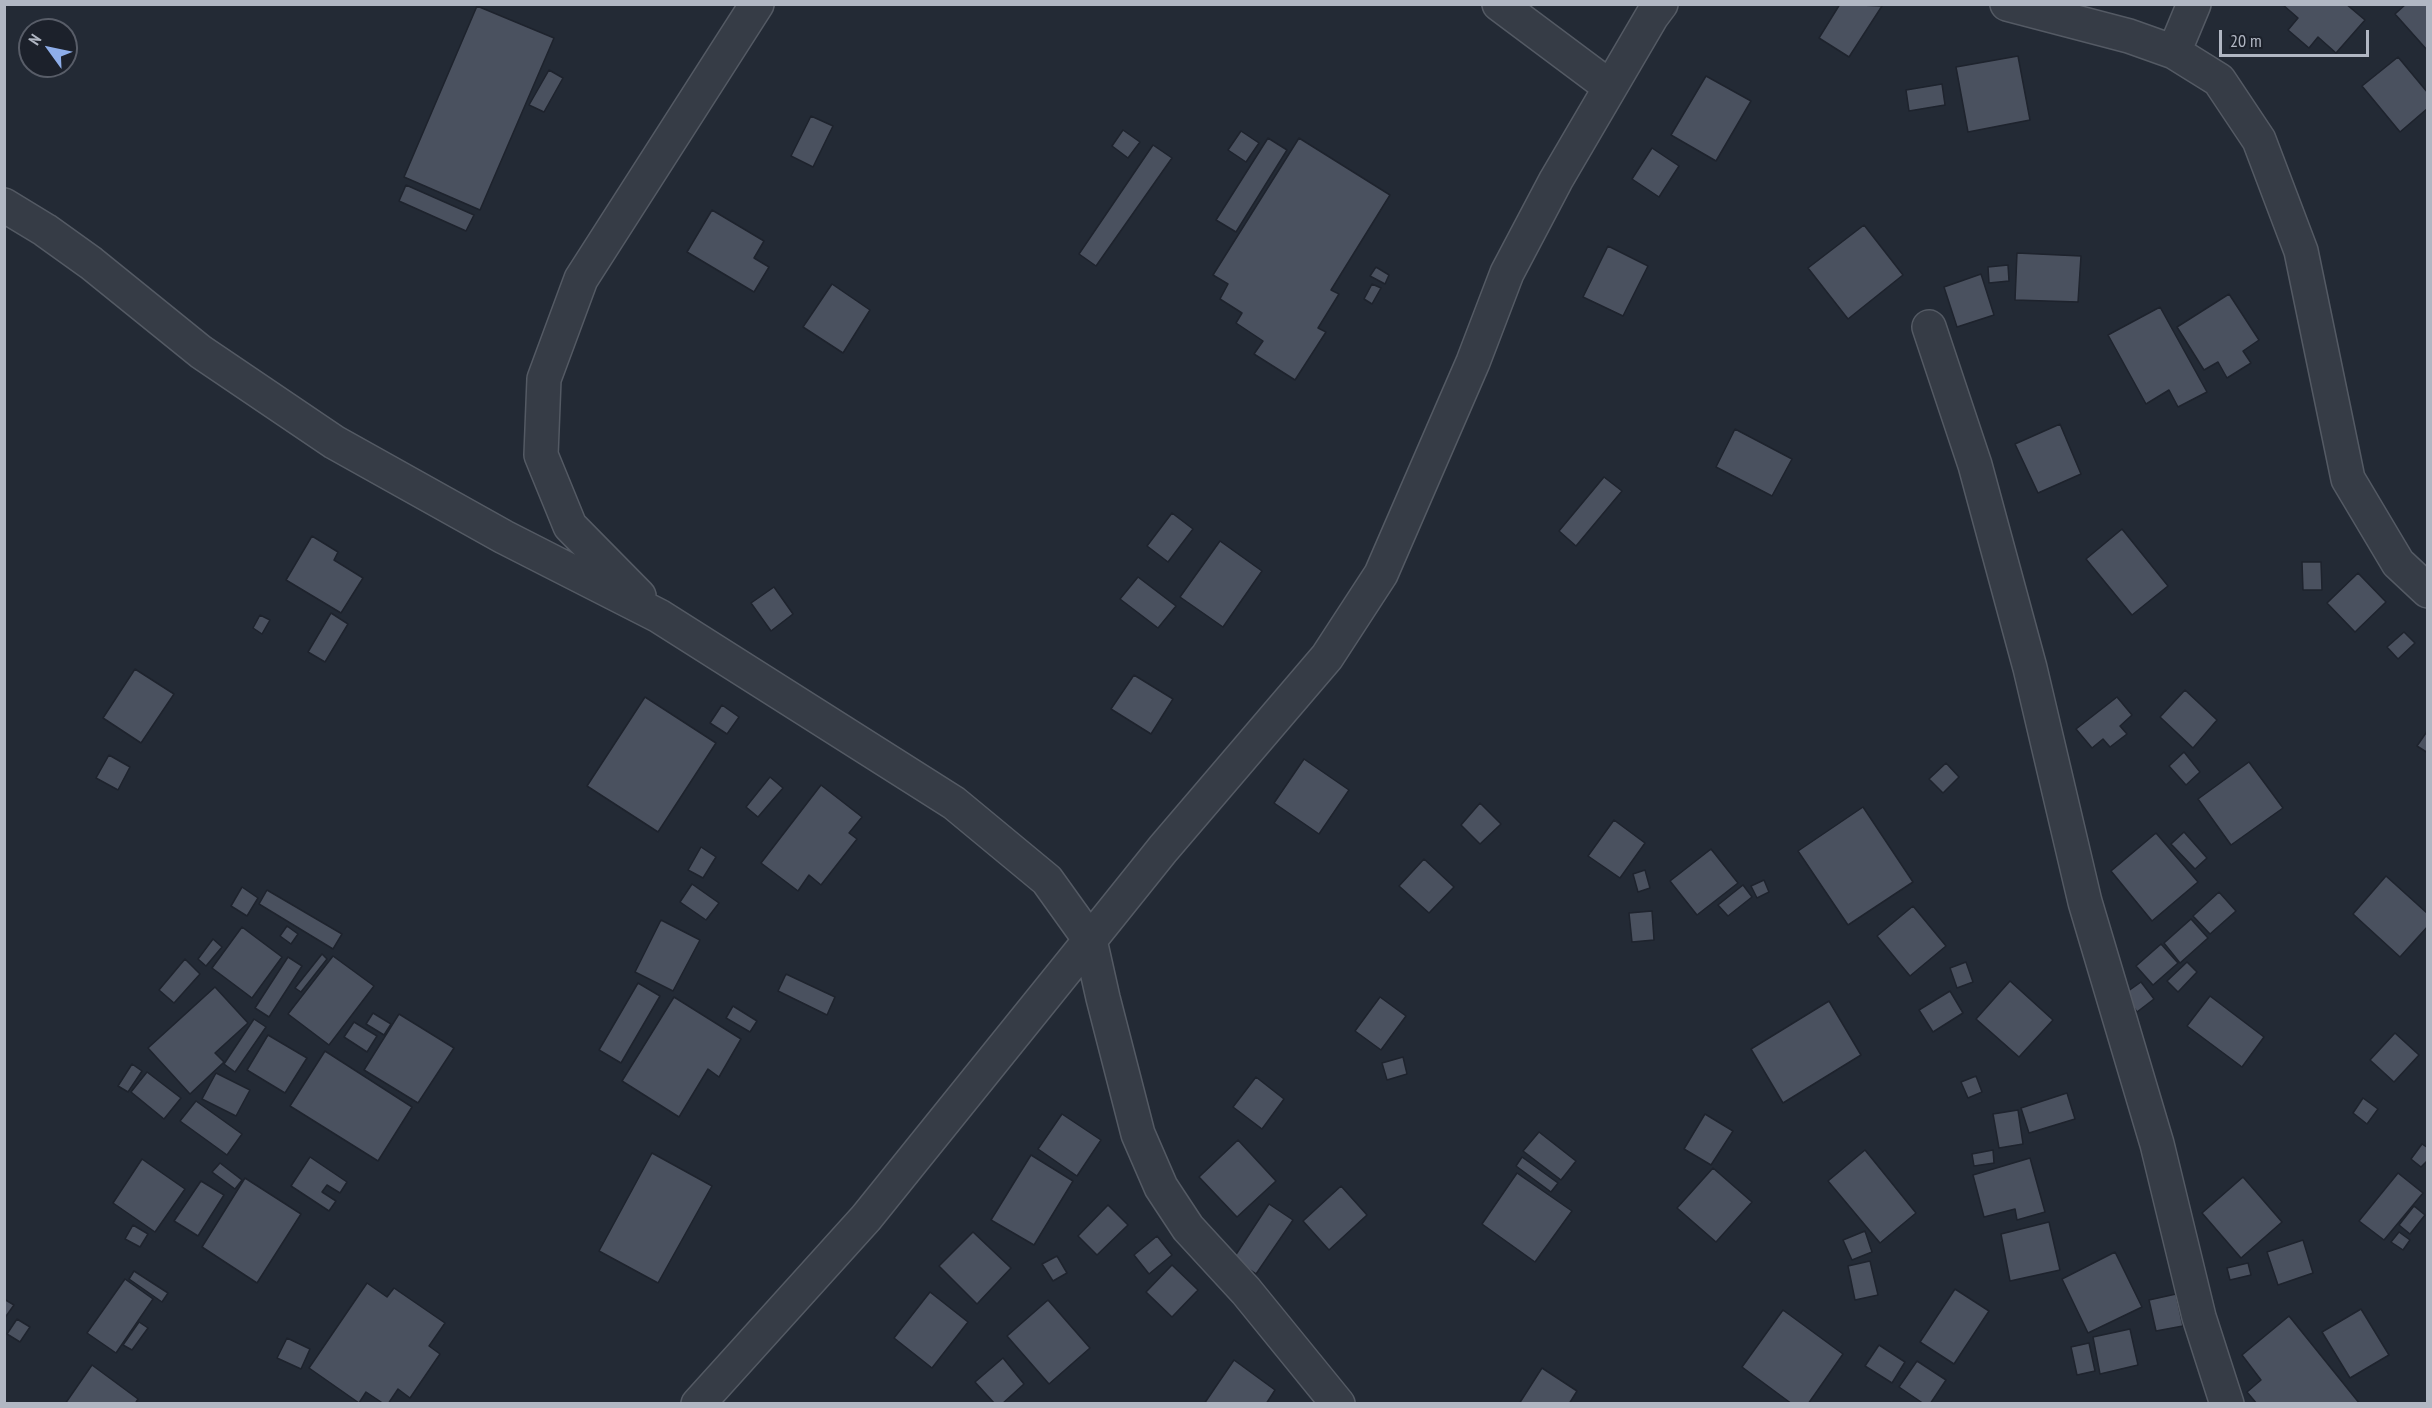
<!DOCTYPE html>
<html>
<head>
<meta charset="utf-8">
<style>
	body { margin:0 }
	#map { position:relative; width:2432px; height:1408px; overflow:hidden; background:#232a35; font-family:"PT Sans Narrow",sans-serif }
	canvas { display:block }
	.frame { position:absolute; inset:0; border:6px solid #b1b7c3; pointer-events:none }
	.north { position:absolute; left:18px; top:18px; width:60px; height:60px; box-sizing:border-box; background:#1c212b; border:2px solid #585d68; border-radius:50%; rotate:303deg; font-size:16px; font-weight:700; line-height:24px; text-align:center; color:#b1b7c3 }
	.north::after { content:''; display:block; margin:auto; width:21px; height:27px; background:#8eaeea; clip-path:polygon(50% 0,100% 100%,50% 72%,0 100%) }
	.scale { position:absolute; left:2219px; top:30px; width:150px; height:27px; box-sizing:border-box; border:3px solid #b1b7c3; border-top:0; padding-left:8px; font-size:18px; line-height:21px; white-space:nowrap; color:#b1b7c3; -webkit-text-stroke:4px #1c212b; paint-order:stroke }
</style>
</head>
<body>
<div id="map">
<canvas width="2432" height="1408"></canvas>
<div class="frame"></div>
<div class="north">N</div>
<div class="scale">20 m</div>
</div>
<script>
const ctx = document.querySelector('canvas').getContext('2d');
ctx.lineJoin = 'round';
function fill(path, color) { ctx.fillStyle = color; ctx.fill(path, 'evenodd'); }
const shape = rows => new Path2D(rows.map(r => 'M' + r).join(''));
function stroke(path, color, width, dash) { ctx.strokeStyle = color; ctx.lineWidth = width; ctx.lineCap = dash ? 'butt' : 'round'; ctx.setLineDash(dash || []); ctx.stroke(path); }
const building = shape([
	[1840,4,1882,6,1849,57,1819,38,1840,4],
	[2282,4,2346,4,2365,20,2336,53,2318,37,2309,48,2288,30,2298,18,2282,4],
	[2406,4,2428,4,2428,51,2395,14,2406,4],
	[477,6,554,38,480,210,404,177,477,6],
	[2018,56,2030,120,1968,132,1956,67,2018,56],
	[2398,57,2428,93,2428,108,2400,132,2362,86,2398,57],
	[549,70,563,78,544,112,529,105,549,70],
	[1706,76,1751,101,1716,161,1671,135,1706,76],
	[1942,84,1945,105,1909,111,1906,90,1942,84],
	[811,116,833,126,813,167,791,156,811,116],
	[1123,130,1140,142,1128,158,1112,146,1123,130],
	[1241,131,1259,143,1246,162,1228,150,1241,131],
	[1268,138,1287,150,1236,232,1216,220,1268,138],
	[1299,138,1390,195,1331,290,1339,294,1318,328,1326,332,1295,380,1254,354,1263,341,1236,323,1242,313,1220,299,1228,284,1213,275,1299,138],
	[1153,145,1172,158,1096,266,1079,254,1153,145],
	[1652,148,1679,166,1659,197,1632,179,1652,148],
	[406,185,474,215,466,231,399,201,406,185],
	[712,210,764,241,754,258,769,267,754,292,687,252,712,210],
	[1864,225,1903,275,1848,319,1808,268,1864,225],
	[1608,246,1648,266,1623,316,1583,297,1608,246],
	[2017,253,2081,256,2078,302,2015,300,2017,253],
	[2008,265,2009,281,1989,283,1988,267,2008,265],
	[1376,267,1389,275,1385,284,1370,276,1376,267],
	[1981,274,1994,315,1957,327,1944,287,1981,274],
	[832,284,870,310,843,353,803,327,832,284],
	[1372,284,1381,288,1372,304,1364,299,1372,284],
	[2229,294,2259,340,2243,351,2251,363,2227,378,2218,362,2204,370,2177,327,2229,294],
	[2160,307,2207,392,2178,407,2169,390,2146,404,2108,335,2160,307],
	[2060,424,2081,474,2038,493,2015,444,2060,424],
	[1735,429,1792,459,1772,496,1716,467,1735,429],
	[1604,477,1622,491,1576,546,1559,531,1604,477],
	[1172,513,1193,529,1168,562,1147,546,1172,513],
	[2122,529,2168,586,2132,615,2086,559,2122,529],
	[312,536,338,552,334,560,363,578,341,613,286,580,312,536],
	[1220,541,1262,571,1223,627,1180,597,1220,541],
	[2302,562,2321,562,2322,590,2303,590,2302,562],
	[2358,573,2386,602,2355,632,2327,603,2358,573],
	[1138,577,1176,606,1158,628,1120,599,1138,577],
	[774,587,793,614,771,631,751,603,774,587],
	[331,613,348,624,325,662,308,652,331,613],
	[260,615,270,620,262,634,253,628,260,615],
	[2404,632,2415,643,2398,659,2387,647,2404,632],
	[135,669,174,694,141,743,103,718,135,669],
	[1134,675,1173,699,1151,734,1111,709,1134,675],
	[2185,690,2217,720,2193,748,2160,717,2185,690],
	[645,697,716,743,658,832,587,786,645,697],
	[2117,697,2132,715,2120,726,2127,734,2110,747,2103,739,2092,748,2076,729,2117,697],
	[722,705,739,717,727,734,710,723,722,705],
	[2428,730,2428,753,2417,746,2428,730],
	[2184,752,2200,772,2186,785,2169,766,2184,752],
	[109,755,130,767,118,790,96,778,109,755],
	[1304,759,1349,790,1319,834,1274,803,1304,759],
	[2249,762,2283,808,2231,845,2198,799,2249,762],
	[1946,763,1959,777,1943,793,1929,779,1946,763],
	[770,777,783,788,758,817,746,807,770,777],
	[821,785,862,817,849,833,857,839,821,885,809,875,798,891,761,863,821,785],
	[1480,803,1501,824,1480,844,1461,825,1480,803],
	[1863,807,1913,882,1848,925,1798,851,1863,807],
	[1614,820,1645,843,1620,878,1588,856,1614,820],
	[2184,832,2207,858,2195,869,2171,844,2184,832],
	[2156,833,2198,882,2152,921,2111,871,2156,833],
	[701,847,716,857,703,878,688,870,701,847],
	[1711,849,1738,883,1697,915,1670,881,1711,849],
	[1424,859,1454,887,1429,913,1399,886,1424,859],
	[1645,870,1650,888,1638,892,1633,874,1645,870],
	[2386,876,2428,914,2428,926,2400,957,2353,914,2386,876],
	[1764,880,1769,892,1757,898,1751,886,1764,880],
	[692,884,719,903,706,920,680,902,692,884],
	[1743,885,1752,897,1728,916,1718,905,1743,885],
	[242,887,258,898,247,916,231,906,242,887],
	[267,890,342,934,333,949,259,904,267,890],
	[2219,892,2236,911,2210,934,2193,916,2219,892],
	[1913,906,1946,946,1910,976,1877,936,1913,906],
	[1652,911,1654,940,1632,942,1629,913,1652,911],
	[2191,919,2208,938,2180,963,2164,943,2191,919],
	[661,920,700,940,673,991,635,972,661,920],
	[287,926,298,934,291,944,280,936,287,926],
	[242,927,282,957,252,998,212,968,242,927],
	[213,939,222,947,206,966,198,959,213,939],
	[2161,944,2178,963,2153,985,2136,966,2161,944],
	[322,954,327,959,301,992,295,988,322,954],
	[333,956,374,986,329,1045,288,1014,333,956],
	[288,957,302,966,269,1017,255,1008,288,957],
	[185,959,200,974,174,1003,159,990,185,959],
	[1966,962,1973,982,1957,988,1950,968,1966,962],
	[2187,962,2197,972,2178,992,2167,981,2187,962],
	[786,974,835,997,827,1015,778,991,786,974],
	[2010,981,2053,1020,2019,1057,1976,1019,2010,981],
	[2141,982,2154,999,2137,1012,2124,994,2141,982],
	[638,983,660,996,621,1063,599,1050,638,983],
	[215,987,248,1023,215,1053,224,1062,190,1094,148,1048,215,987],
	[1950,991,1963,1013,1933,1032,1919,1010,1950,991],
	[2210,996,2264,1037,2242,1067,2187,1026,2210,996],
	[674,997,741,1039,719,1077,708,1069,679,1117,622,1081,674,997],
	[1380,997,1406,1016,1381,1050,1355,1031,1380,997],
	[1829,1001,1861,1055,1783,1103,1751,1049,1829,1001],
	[733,1006,757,1021,750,1032,726,1018,733,1006],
	[373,1013,391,1024,384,1035,366,1024,373,1013],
	[399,1014,454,1048,418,1103,364,1070,399,1014],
	[254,1019,266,1027,235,1072,224,1064,254,1019],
	[354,1022,377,1036,367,1052,344,1037,354,1022],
	[2395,1033,2419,1055,2394,1082,2370,1060,2395,1033],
	[268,1035,307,1058,285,1093,247,1070,268,1035],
	[325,1051,412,1107,378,1161,290,1106,325,1051],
	[1403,1057,1407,1074,1387,1080,1382,1063,1403,1057],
	[132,1064,142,1071,128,1092,118,1086,132,1064],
	[147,1072,181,1098,164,1119,131,1092,147,1072],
	[216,1073,250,1090,236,1116,202,1099,216,1073],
	[1976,1076,1982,1092,1968,1098,1961,1082,1976,1076],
	[1256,1077,1284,1099,1262,1129,1233,1107,1256,1077],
	[2067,1093,2075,1119,2029,1133,2021,1108,2067,1093],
	[2363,1098,2378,1109,2367,1124,2353,1113,2363,1098],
	[196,1101,242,1134,227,1155,180,1121,196,1101],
	[2018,1110,2023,1144,1999,1148,1993,1114,2018,1110],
	[1062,1114,1101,1140,1077,1176,1038,1149,1062,1114],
	[1705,1114,1733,1131,1711,1165,1684,1149,1705,1114],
	[1539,1132,1576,1161,1561,1180,1523,1151,1539,1132],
	[1238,1140,1276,1181,1237,1217,1199,1177,1238,1140],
	[2422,1144,2428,1148,2428,1160,2421,1167,2411,1159,2422,1144],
	[1865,1150,1916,1213,1880,1243,1828,1181,1865,1150],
	[1993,1150,1994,1163,1974,1166,1972,1154,1993,1150],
	[652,1153,712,1186,658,1283,599,1251,652,1153],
	[1031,1155,1073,1181,1034,1245,991,1220,1031,1155],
	[310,1157,347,1182,340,1193,327,1185,322,1192,336,1201,329,1211,291,1186,310,1157],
	[1522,1157,1558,1183,1551,1192,1516,1166,1522,1157],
	[2030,1158,2045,1212,2017,1220,2015,1209,1984,1217,1973,1175,2030,1158],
	[142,1159,185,1189,155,1232,113,1203,142,1159],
	[220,1163,242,1180,235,1189,212,1172,220,1163],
	[1713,1168,1752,1202,1716,1242,1677,1208,1713,1168],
	[1517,1173,1572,1211,1535,1262,1482,1224,1517,1173],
	[2398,1173,2423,1193,2384,1240,2359,1221,2398,1173],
	[2243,1177,2282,1222,2241,1258,2202,1213,2243,1177],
	[245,1178,301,1214,257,1283,202,1247,245,1178],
	[201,1181,224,1195,198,1236,174,1221,201,1181],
	[1341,1186,1367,1215,1329,1250,1303,1221,1341,1186],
	[1269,1204,1293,1220,1256,1274,1233,1259,1269,1204],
	[1108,1205,1128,1225,1097,1255,1078,1236,1108,1205],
	[2414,1206,2425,1215,2410,1234,2399,1225,2414,1206],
	[2049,1222,2060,1270,2010,1281,2001,1234,2049,1222],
	[133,1225,148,1234,140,1247,125,1239,133,1225],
	[1865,1231,1872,1252,1852,1260,1843,1240,1865,1231],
	[973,1232,1011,1268,977,1304,939,1266,973,1232],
	[2399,1232,2410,1240,2403,1250,2391,1242,2399,1232],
	[1157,1236,1172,1255,1149,1274,1134,1255,1157,1236],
	[2303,1240,2313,1273,2278,1285,2267,1252,2303,1240],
	[2115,1252,2142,1307,2088,1333,2062,1279,2115,1252],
	[1057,1256,1067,1273,1053,1281,1042,1264,1057,1256],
	[1870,1261,1878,1295,1855,1300,1848,1266,1870,1261],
	[2248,1263,2251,1275,2230,1280,2227,1268,2248,1263],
	[1172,1265,1198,1290,1172,1317,1146,1292,1172,1265],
	[134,1271,168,1293,162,1302,129,1279,134,1271],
	[125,1279,153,1299,116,1353,87,1333,125,1279],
	[367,1283,387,1297,394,1288,445,1323,429,1346,440,1354,410,1398,398,1389,388,1404,384,1404,366,1392,359,1403,309,1368,367,1283],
	[1955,1289,1989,1311,1954,1364,1920,1342,1955,1289],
	[930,1292,968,1322,932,1368,894,1338,930,1292],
	[2176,1294,2183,1326,2156,1331,2149,1300,2176,1294],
	[4,1299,14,1305,4,1319,4,1299],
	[1048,1300,1090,1348,1049,1384,1007,1336,1048,1300],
	[2361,1309,2389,1355,2350,1378,2322,1332,2361,1309],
	[1783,1310,1843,1354,1808,1404,1792,1404,1742,1367,1783,1310],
	[2289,1316,2360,1404,2257,1404,2247,1392,2261,1380,2242,1355,2289,1316],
	[17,1319,30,1327,20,1342,7,1334,17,1319],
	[139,1322,148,1328,132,1350,123,1345,139,1322],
	[2130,1329,2138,1365,2100,1374,2093,1337,2130,1329],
	[287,1338,310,1349,301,1369,277,1358,287,1338],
	[2089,1343,2095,1371,2077,1375,2071,1347,2089,1343],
	[1879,1345,1905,1362,1892,1383,1865,1366,1879,1345],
	[1003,1358,1024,1384,1002,1404,995,1404,975,1382,1003,1358],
	[1234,1360,1275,1390,1266,1404,1204,1404,1234,1360],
	[1917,1361,1946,1380,1930,1404,1924,1404,1899,1387,1917,1361],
	[92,1365,138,1399,135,1404,65,1404,92,1365],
	[1542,1368,1577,1391,1569,1404,1519,1404,1542,1368]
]);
const minor = shape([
	[1499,4,1610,87],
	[2007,4,2129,36,2174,52,2219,80,2259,140,2301,251,2348,479,2398,563,2428,591],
	[2174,52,2194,4],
	[4,205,45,230,91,263,201,352,334,442,504,537,659,616,954,803,1047,880,1090,940,866,1218,698,1404],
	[1929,327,1975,465,2030,668,2085,902,2157,1144,2199,1317,2227,1404],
	[639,596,570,526,541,455,544,379,581,279,757,4],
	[1338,1404,1246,1291,1188,1228,1161,1187,1138,1134,1103,998,1090,940,1163,849,1327,657,1381,574,1473,362,1507,273,1556,180,1652,16,1661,4]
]);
fill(building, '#4a515f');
stroke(building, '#1e232d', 1.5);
stroke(minor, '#545a64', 36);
stroke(minor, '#363c46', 33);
</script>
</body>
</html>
